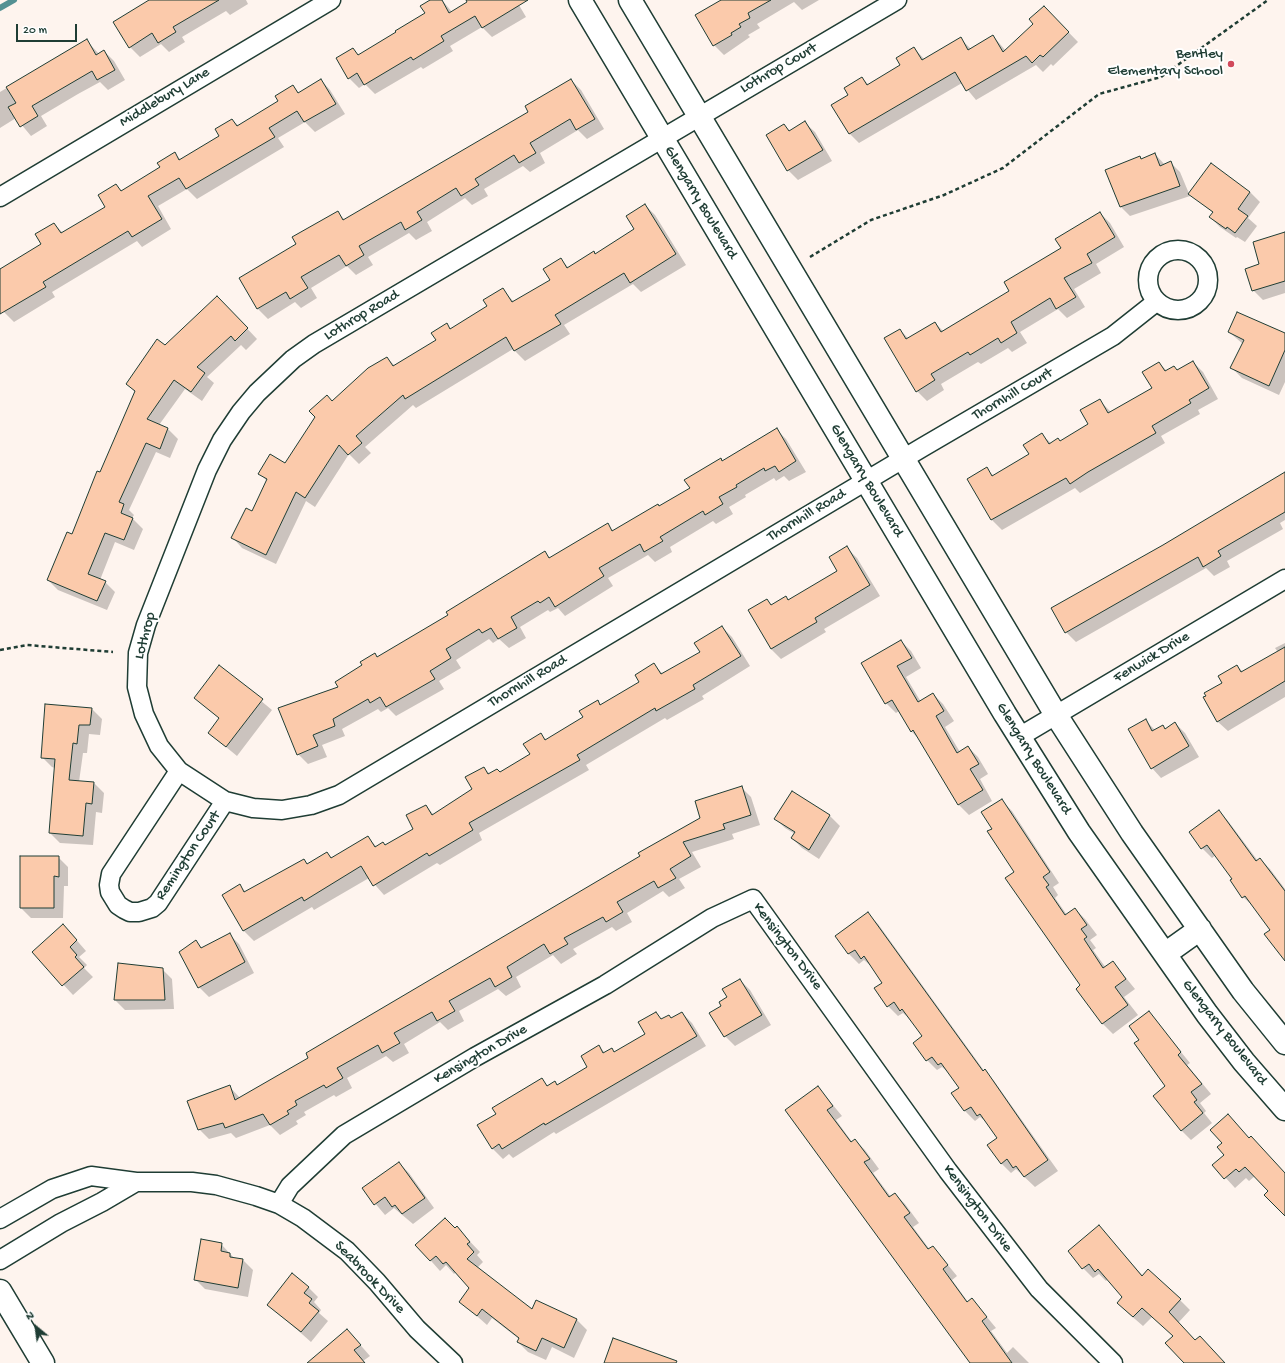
<!DOCTYPE html>
<html>
<head>
<meta charset="utf-8">
<style>
	body { margin:0 }
	#map { position:relative; width:1285px; height:1363px; overflow:hidden; background:#fef4ee; font-family:"Gochi Hand",sans-serif }
	canvas { display:block }
	.north { position:absolute; left:16px; top:1307px; width:40px; height:40px; -webkit-text-stroke:3px #fff; paint-order:stroke; rotate:331deg; font-size:11px; font-weight:700; line-height:16px; text-align:center; color:#1f3d34 }
	.north::after { content:''; display:block; margin:auto; width:14px; height:18px; background:#1f3d34; clip-path:polygon(50% 0,100% 100%,50% 72%,0 100%) }
	.scale { position:absolute; left:16px; top:24px; width:61px; height:18px; box-sizing:border-box; border:2px solid #1f3d34; border-top:0; padding-left:5px; font-size:12px; line-height:14px; white-space:nowrap; color:#1f3d34; -webkit-text-stroke:3px #fff; paint-order:stroke }
</style>
</head>
<body>
<div id="map">
<canvas width="1285" height="1363"></canvas>
<div class="north">N</div>
<div class="scale">20 m</div>
</div>
<script>
const ctx = document.querySelector('canvas').getContext('2d');
ctx.lineJoin = 'round';
function fill(path, color) { ctx.fillStyle = color; ctx.fill(path, 'evenodd'); }
const shape = rows => new Path2D(rows.map(r => 'M' + r).join(''));
function stroke(path, color, width, dash) { ctx.strokeStyle = color; ctx.lineWidth = width; ctx.lineCap = dash ? 'butt' : 'round'; ctx.setLineDash(dash || []); ctx.stroke(path); }
function label(font, color, halo, rows, align = 'center') {
  ctx.font = font + ' "Gochi Hand",sans-serif'; ctx.lineWidth = 4; ctx.setLineDash([]); ctx.textBaseline = 'middle'; ctx.strokeStyle = halo; ctx.fillStyle = color; for (const [text, x, y, turn = 0] of rows) {
    ctx.save(); ctx.translate(x, y); ctx.rotate((+turn || 0) * Math.PI / 180); ctx.textAlign = isNaN(turn) ? turn : align; if (halo) ctx.strokeText(text, 0, 0); ctx.fillText(text, 0, 0); ctx.restore();
  }
}
const shadow = shape([
	[151,0,246,0,248,4,230,15,226,11,182,37,185,42,169,52,161,44,140,57,130,47],
	[432,0,442,0,452,12,473,0,516,0,526,17,492,37,482,27,450,46,453,51,423,69,421,67,375,94,365,84,359,88,349,78,353,49,359,55,426,14],
	[723,0,819,0,802,10,794,2,757,24,760,28,748,35,750,37,724,55,714,45],
	[1044,7,1078,42,1053,66,1051,64,1043,72,1036,65,976,100,962,83,859,143,849,133,850,95,862,78,869,85,902,66,914,48,925,60,961,39,971,49,993,36,1006,51,1035,24],
	[86,40,99,54,104,51,114,61,125,80,108,90,100,82,78,94,41,116,47,126,31,136,16,118,0,128,0,92],
	[321,80,330,90,345,114,315,132,305,122,278,138,284,147,197,199,187,189,158,206,171,229,142,247,137,241,52,292,55,297,14,322,4,312,0,306,0,268,1,270,43,244,54,224,63,233,107,208,116,185,122,191,161,168,175,154,181,160,220,136,232,120,239,126,280,101,293,86,299,93],
	[571,80,581,90,604,129,587,139,578,130,540,153,545,163,530,172,523,166,484,189,488,196,472,205,465,198,427,222,432,231,416,240,409,233,368,257,373,265,356,275,347,266,311,288,317,298,301,308,295,302,268,319,258,309,240,279,297,244,337,212,345,220,530,112],
	[805,123,815,132,832,161,798,180,788,170,767,135,784,125,790,131],
	[1155,154,1165,165,1170,162,1180,172,1190,196,1130,216,1120,206,1140,158,1142,159],
	[1250,192,1260,202,1248,218,1257,226,1245,242,1237,237,1236,238,1220,227,1210,217,1213,213,1190,193],
	[645,205,655,215,686,265,641,292,633,284,564,325,570,334,525,361,513,349,416,408,413,405,365,447,371,453,359,464,349,454,315,507,306,501,276,564,242,548,233,538,252,512,267,481,259,473,285,465,332,402,387,358,395,366,437,341,446,325,451,329,488,306,503,290,514,302,551,280,561,260,569,268,594,253,596,254,636,230],
	[1100,213,1110,223,1124,247,1096,264,1101,273,1074,289,1085,307,1067,318,1058,309,1020,332,1027,343,1012,352,1008,348,981,364,978,362,941,384,944,390,927,401,917,391,900,330,909,339,935,323,943,331,1011,291,1062,248],
	[1285,233,1285,293,1263,300,1253,290,1261,265],
	[227,307,257,339,246,350,241,345,207,377,214,383,202,401,185,389,159,425,168,429,178,439,170,458,156,452,129,510,134,515,132,518,143,529,134,550,115,542,100,580,105,582,115,592,107,610,58,590,48,580,73,535,135,392,127,384,165,346],
	[1229,332,1285,334,1285,382,1279,395,1242,378,1232,368,1243,344],
	[1193,362,1203,372,1218,399,1198,410,1200,414,1161,436,1165,443,1080,493,1075,488,1002,530,992,520,968,479,986,469,994,476,1030,455,1042,435,1051,443,1060,442,1089,425,1099,400,1111,412,1153,388,1159,363,1167,371,1177,370],
	[776,429,786,439,806,472,789,481,784,476,776,481,774,478,745,495,746,497,729,507,733,514,716,524,713,521,670,547,672,552,655,562,648,555,608,578,613,586,565,616,558,608,550,612,548,610,520,627,526,638,509,648,499,639,493,643,489,639,456,660,461,668,439,681,444,689,396,716,388,708,381,712,378,709,342,729,345,736,322,745,327,757,308,764,298,754,339,687,375,655,378,658,449,615,545,553,550,558,607,525,614,531,660,507,691,488,722,462],
	[1285,473,1285,520,1280,523,1283,529,1227,561,1230,567,1214,576,1206,568,1076,642,1066,632,1164,546],
	[847,548,857,558,880,596,824,629,826,632,781,659,771,649,749,610,767,600,772,605,786,597,789,600,839,572],
	[722,627,732,637,750,666,702,696,704,699,667,720,665,718,586,765,589,770,479,833,482,840,440,865,437,863,384,895,369,878,314,910,312,907,254,941,244,931,223,895,240,886,246,892,304,860,308,864,327,853,333,859,368,838,377,847,383,843,386,846,415,829,426,806,434,815,474,790,484,768,490,774,500,773,531,755,541,735,547,740,584,717,597,701,601,705,640,682,654,665,663,674,701,652],
	[901,641,911,651,921,668,906,677,921,702,933,694,943,704,954,721,945,727,960,752,968,747,978,757,988,774,980,779,992,801,969,815,959,805,919,739,911,731,899,711,896,713,886,703],
	[1285,643,1285,697,1228,731,1218,722,1204,698,1223,684,1237,666,1243,672,1278,652,1275,648],
	[220,667,272,710,237,756,209,733,220,719,195,698],
	[92,709,102,719,100,735,89,734,87,753,83,753,79,782,94,783,104,793,102,813,96,812,93,845,60,843,50,833,55,768,52,767,42,757],
	[1145,720,1155,730,1162,726,1165,729,1175,723,1185,733,1199,757,1161,778,1152,768],
	[741,787,751,797,760,825,732,834,734,839,692,852,701,867,679,879,685,888,669,897,663,891,627,913,632,922,616,931,612,927,573,949,577,954,561,964,553,955,516,977,521,987,506,996,498,989,459,1011,464,1021,448,1030,440,1022,404,1044,409,1053,393,1062,386,1056,347,1078,352,1088,336,1097,334,1095,304,1112,306,1115,296,1121,298,1124,280,1135,270,1125,236,1138,231,1133,209,1139,199,1129,229,1086,240,1098,310,1058,641,856,701,818],
	[792,792,830,816,840,826,819,859,802,848,792,838,795,834,785,828,775,818],
	[1002,801,1012,811,1059,883,1053,887,1058,895,1055,898,1067,915,1075,909,1085,919,1097,935,1090,940,1096,948,1093,950,1106,968,1113,962,1135,989,1124,997,1138,1015,1113,1034,1103,1024,1077,989,1081,986,1015,873,993,829],
	[1219,811,1228,821,1258,861,1260,859,1270,869,1285,889,1285,957,1271,930,1254,907,1243,897,1231,881,1233,879,1216,855,1212,858,1202,848],
	[58,857,68,867,68,886,64,886,63,918,31,918,21,908],
	[868,914,878,924,985,1072,994,1081,1058,1171,1035,1187,1016,1169,1011,1173,1001,1163,999,1139,989,1124,980,1117,975,1121,965,1111,953,1093,960,1088,950,1074,942,1067,937,1070,927,1060,923,1036,911,1020,903,1013,898,1016,888,1006,876,989,884,983,872,967,864,960,859,964,849,954,837,936],
	[229,934,239,944,254,973,209,997,199,987,196,942,203,949],
	[73,936,86,951,79,957,87,965,84,968,93,977,73,995,33,952],
	[162,969,172,979,174,1009,125,1010,115,1000],
	[740,980,750,990,771,1025,735,1046,725,1036,722,1006],
	[656,1013,662,1020,672,1019,682,1013,692,1023,706,1046,556,1134,554,1132,513,1158,509,1154,503,1159,493,1149,478,1126,497,1114,542,1080,548,1086,555,1082,558,1086,589,1067,599,1046,605,1053,615,1053,646,1034],
	[1149,1013,1190,1063,1187,1065,1211,1094,1200,1103,1206,1111,1204,1113,1212,1123,1191,1140,1181,1130,1166,1086,1141,1040],
	[818,1087,842,1116,836,1120,852,1142,855,1140,865,1150,879,1169,873,1173,891,1197,895,1194,905,1204,919,1223,913,1227,930,1250,933,1247,957,1276,952,1280,968,1302,972,1299,996,1328,991,1331,1007,1353,1013,1347,1029,1363,972,1363,787,1110],
	[1250,1139,1285,1174,1285,1215,1270,1191,1255,1176,1249,1181,1246,1178,1235,1188,1214,1165],
	[399,1163,409,1173,434,1208,413,1224,394,1208,385,1215,363,1189],
	[1099,1227,1143,1276,1180,1300,1190,1310,1178,1323,1195,1341,1224,1363,1186,1363,1174,1336,1152,1317,1143,1326,1128,1313,1123,1297,1108,1279,1106,1281,1099,1274,1093,1278,1083,1268],
	[457,1228,480,1252,477,1255,483,1262,477,1268,532,1311,577,1320,587,1330,574,1358,552,1347,546,1360,528,1352,518,1342,519,1339,492,1318,487,1325,460,1301,471,1288,456,1272,454,1274,446,1265,440,1271,417,1245],
	[221,1244,235,1259,243,1260,253,1270,248,1297,205,1289,195,1279],
	[308,1287,318,1297,314,1302,321,1310,319,1313,328,1321,311,1342,268,1304],
	[356,1340,370,1356,363,1361,365,1363,324,1363]
]);
const stream = shape([
	[0,8,14,0]
]);
const building = shape([
	[149,0,219,0,173,27,176,32,158,43,152,33,129,48,113,22,149,0],
	[430,0,442,0,449,13,467,2,466,0,528,0,482,28,475,16,441,36,444,41,413,60,411,57,364,85,357,73,348,79,336,58,353,48,358,55,396,32,395,31,425,13,420,6,430,0],
	[721,0,771,0,748,13,750,18,739,24,741,27,731,33,732,35,713,46,695,15,721,0],
	[1044,6,1069,32,1043,57,1040,55,1032,63,1026,56,966,91,955,72,849,134,831,105,848,95,844,88,862,77,867,85,900,65,896,58,914,47,922,60,961,37,968,50,993,35,1003,52,1033,24,1029,19,1044,6],
	[87,39,96,55,104,50,115,70,97,80,92,71,32,106,38,116,20,127,8,107,16,103,6,87,87,39],
	[321,79,336,104,304,122,297,111,269,128,275,137,186,189,179,178,148,196,162,219,132,237,128,231,43,282,46,287,0,314,0,269,41,244,35,234,54,223,61,233,105,207,98,195,116,184,121,191,160,167,157,163,175,152,179,160,219,136,215,129,232,119,237,126,278,101,275,96,293,85,298,93,321,79],
	[571,79,595,119,576,130,570,119,530,143,536,153,519,163,514,155,475,179,479,185,461,196,456,188,417,212,422,220,405,230,401,222,359,246,364,255,346,266,339,255,301,277,308,288,290,299,286,292,257,309,239,278,296,244,292,237,338,211,343,220,528,112,525,106,571,79],
	[805,121,823,150,787,171,766,135,784,124,789,131,805,121],
	[1155,153,1160,166,1171,161,1180,186,1120,207,1105,170,1140,156,1141,159,1155,153],
	[1211,163,1250,192,1238,209,1248,216,1235,233,1227,227,1226,229,1209,217,1213,212,1188,194,1211,163],
	[645,204,676,254,630,283,624,273,555,315,561,324,514,351,506,337,405,399,403,395,356,436,362,443,348,455,339,445,305,498,296,492,266,555,231,538,246,508,252,511,267,479,258,474,270,454,285,463,315,417,309,411,327,395,332,401,368,368,387,357,393,366,436,340,431,333,447,323,450,329,487,306,483,300,503,288,512,302,550,280,543,269,561,258,567,268,594,251,595,254,634,229,626,216,645,204],
	[1100,212,1115,237,1087,254,1092,263,1064,278,1076,297,1056,309,1050,298,1011,322,1017,333,1001,343,998,338,970,355,968,352,931,374,935,380,916,392,884,338,900,329,906,339,935,322,941,332,1009,291,1004,282,1061,248,1055,239,1100,212],
	[1285,232,1285,281,1252,291,1245,269,1259,264,1253,242,1285,232],
	[217,296,248,328,235,341,231,336,197,367,205,373,191,392,174,380,147,419,168,428,160,449,146,443,119,502,124,504,121,513,133,518,124,540,105,533,88,574,106,581,97,601,47,580,67,532,72,534,97,471,100,472,135,391,126,384,157,339,165,345,217,296],
	[1237,312,1285,333,1285,350,1269,386,1230,368,1244,340,1228,332,1237,312],
	[1193,361,1209,388,1189,400,1191,403,1152,426,1156,433,1088,472,1070,484,1066,478,991,520,967,479,987,467,992,476,1029,454,1023,445,1042,433,1049,444,1058,438,1060,441,1088,424,1080,410,1100,399,1108,413,1152,388,1142,372,1159,362,1165,371,1174,366,1177,370,1193,361],
	[777,428,796,461,779,472,775,466,765,471,764,468,736,485,737,487,719,497,723,504,705,515,703,511,660,537,663,541,644,552,640,544,599,568,604,576,555,607,549,597,540,603,538,601,511,617,517,628,498,639,491,628,482,633,479,629,446,649,451,658,430,671,435,679,386,707,380,697,370,703,368,699,333,719,335,726,313,735,318,746,297,755,278,708,338,687,335,682,362,665,360,662,375,653,377,657,448,615,446,612,545,551,549,558,608,523,612,531,658,504,659,506,690,488,684,480,721,458,722,461,777,428],
	[1285,472,1285,512,1218,551,1221,556,1203,567,1198,557,1065,633,1051,608,1163,545,1285,472],
	[847,546,870,585,815,618,817,622,771,649,748,610,767,599,771,605,786,596,788,600,837,571,829,557,847,546],
	[722,626,741,656,693,685,695,689,656,711,655,708,577,755,580,760,469,823,473,830,429,856,427,853,373,886,361,866,304,901,302,897,243,931,222,895,240,884,244,892,304,859,307,864,327,852,331,858,368,836,375,847,383,842,385,845,413,829,406,815,426,805,432,815,472,789,465,777,484,767,488,774,497,769,500,772,530,754,523,744,541,733,545,740,583,717,579,711,598,700,600,705,639,682,635,675,654,663,661,674,700,652,694,643,722,626],
	[901,640,912,658,897,666,918,702,933,693,944,711,936,716,957,753,968,746,979,764,970,769,983,790,958,805,913,730,911,732,892,700,885,704,861,663,901,640],
	[1285,647,1285,681,1217,722,1203,697,1206,696,1204,693,1222,683,1218,676,1237,665,1241,672,1285,647],
	[219,665,263,699,226,747,208,733,219,718,194,698,219,665],
	[45,704,92,708,90,725,79,725,77,744,73,743,69,780,94,782,92,804,86,803,83,836,49,833,55,759,41,758,45,704],
	[1146,719,1152,731,1163,725,1165,729,1175,722,1189,746,1151,769,1128,729,1146,719],
	[742,786,751,815,723,824,725,829,683,842,691,856,670,869,676,878,658,888,654,881,617,902,623,912,606,922,603,917,564,938,568,944,550,954,544,944,507,967,512,977,495,987,490,978,449,1001,455,1011,437,1021,432,1012,394,1033,400,1043,382,1053,378,1045,337,1068,343,1078,326,1088,324,1085,295,1101,297,1105,287,1111,289,1114,270,1125,263,1114,225,1128,223,1123,198,1130,187,1101,230,1085,235,1100,308,1058,306,1053,640,856,638,853,700,818,695,801,742,786],
	[792,791,830,815,809,850,791,838,795,832,774,819,792,791],
	[1002,799,1050,872,1043,877,1049,885,1046,887,1065,915,1075,908,1087,925,1081,929,1087,937,1084,939,1103,968,1113,961,1126,979,1115,987,1128,1005,1102,1024,1076,989,1080,985,1005,878,1014,872,987,831,992,829,981,812,1002,799],
	[1219,810,1256,861,1260,858,1285,891,1285,961,1264,934,1270,930,1245,896,1242,898,1230,880,1232,879,1207,845,1201,849,1189,832,1219,810],
	[20,856,59,856,59,877,54,876,54,908,20,908,20,856],
	[868,912,983,1071,985,1069,1048,1160,1024,1177,1016,1166,1013,1168,1007,1159,1001,1164,987,1145,997,1138,980,1114,977,1116,971,1107,964,1111,951,1093,959,1088,941,1063,938,1065,932,1057,926,1061,913,1043,922,1036,902,1009,900,1011,894,1002,887,1007,874,988,882,983,864,956,861,959,855,950,848,954,835,936,868,912],
	[63,924,77,940,70,947,77,955,75,957,84,967,62,986,32,952,63,924],
	[230,933,245,962,198,988,179,952,196,940,201,948,230,933],
	[118,963,163,968,165,1000,114,1000,118,963],
	[740,979,762,1015,724,1037,709,1013,721,1006,719,1002,727,997,722,989,740,979],
	[1149,1011,1181,1052,1178,1055,1202,1084,1191,1092,1197,1100,1194,1102,1203,1113,1181,1131,1153,1096,1165,1086,1134,1043,1139,1040,1129,1026,1149,1011],
	[656,1012,661,1019,669,1015,671,1018,682,1012,697,1036,545,1125,544,1123,502,1149,499,1144,492,1149,477,1125,496,1114,492,1108,542,1078,547,1086,555,1081,557,1085,587,1067,581,1056,599,1045,603,1053,612,1048,614,1052,645,1034,638,1022,656,1012],
	[818,1086,833,1106,827,1110,851,1142,855,1139,870,1159,864,1162,889,1197,895,1193,910,1213,904,1217,928,1249,933,1246,948,1265,943,1269,967,1302,972,1298,987,1317,982,1321,1012,1363,970,1363,785,1110,818,1086],
	[1228,1114,1249,1138,1251,1136,1285,1173,1285,1216,1264,1195,1268,1191,1245,1167,1239,1172,1236,1169,1224,1179,1212,1165,1224,1155,1217,1147,1222,1143,1210,1130,1228,1114],
	[399,1162,425,1198,402,1214,395,1205,392,1207,385,1197,374,1205,362,1188,399,1162],
	[445,1218,455,1228,457,1226,470,1242,467,1244,474,1252,467,1259,532,1309,536,1300,577,1319,564,1348,542,1338,536,1351,517,1342,519,1338,482,1309,477,1316,459,1302,469,1288,446,1262,443,1264,436,1256,430,1261,415,1245,445,1218],
	[1099,1225,1142,1276,1148,1269,1181,1299,1169,1312,1195,1340,1200,1336,1225,1363,1184,1363,1165,1343,1173,1336,1142,1308,1133,1317,1117,1303,1122,1297,1098,1269,1095,1272,1089,1264,1082,1269,1068,1251,1099,1225],
	[201,1239,222,1243,221,1251,230,1253,230,1257,243,1259,238,1288,194,1280,201,1239],
	[292,1273,309,1287,304,1293,312,1299,309,1303,319,1311,301,1332,267,1305,292,1273],
	[347,1329,361,1345,354,1350,365,1363,307,1363,347,1329],
	[613,1338,677,1361,676,1363,604,1363,613,1338]
]);
const path = shape([
	[810,257,871,220,944,195,1003,168,1099,94,1161,77,1268,0],
	[0,650,27,645,113,652]
]);
const street = shape([
	[897,0,314,344,293,359,257,393,241,412,222,440,207,470,146,625,138,653,137,687,144,714,159,746,179,771,225,801,253,808,282,810,311,805,339,795,923,447,1113,336,1156,302],
	[0,197,331,0],
	'1148 280a30 30 0 1 1 60 0a30 30 0 1 1-60 0Z',
	[1019,737,1285,579],
	[179,771,111,874,109,885,110,892,118,905,124,909,130,912,139,912,152,908,158,903,225,801],
	[279,1204,290,1186,344,1135,475,1057,605,985,712,918,753,899,948,1171,1039,1289,1113,1363],
	[0,1219,52,1189,91,1176,136,1182,192,1182,216,1185,256,1196,279,1204,303,1218,347,1251,377,1282,417,1329,453,1363],
	[0,1260,61,1223,102,1202,136,1182]
]);
const secondary = shape([
	[580,0,1005,714,1079,832,1207,1014,1244,1062,1285,1109],
	[630,0,1056,715,1132,833,1243,991,1285,1043],
	[1165,954,1200,929],
	[0,1291,43,1363]
]);
const markers = [
	[1231,64,4,"#d1495b"]
];
const poiNames = [
	["Bentley",1223,55],
	["Elementary School",1223,72]
];
const streetNames = [
	["Lothrop Court",779,69,-30],
	["Middlebury Lane",165,98,-31],
	["Glengarry Boulevard",700,203,59],
	["Lothrop Road",362,316,-31],
	["Thornhill Court",1013,395,-30],
	["Glengarry Boulevard",866,481,59],
	["Thornhill Road",807,516,-31],
	["Lothrop",146,636,-75],
	["Fenwick Drive",1152,658,-31],
	["Thornhill Road",528,682,-31],
	["Glengarry Boulevard",1033,759,58],
	["Remington Court",189,856,-56],
	["Kensington Drive",787,947,53],
	["Glengarry Boulevard",1224,1033,52],
	["Kensington Drive",481,1055,-30],
	["Kensington Drive",977,1209,53],
	["Seabrook Drive",369,1278,46]
];
fill(shadow, '#0003');
stroke(stream, '#549193', 6);
fill(building, '#fbcaab');
stroke(building, '#1f3d34', 1);
stroke(street, '#1f3d34', 21);
stroke(secondary, '#1f3d34', 25);
stroke(path, '#1f3d34', 2.5, [4, 3]);
stroke(street, '#fff', 18);
stroke(secondary, '#fff', 22);
for (const [x, y, r, color] of markers) { const dot = new Path2D(); dot.arc(x, y, r, 0, 2 * Math.PI); ctx.fillStyle = color; ctx.fill(dot); stroke(dot, '#fff', 1.5); }
label('15px', '#1f3d34', '#fff', poiNames, 'right');
label('15px', '#1f3d34', '#fff', streetNames);
</script>
</body>
</html>
